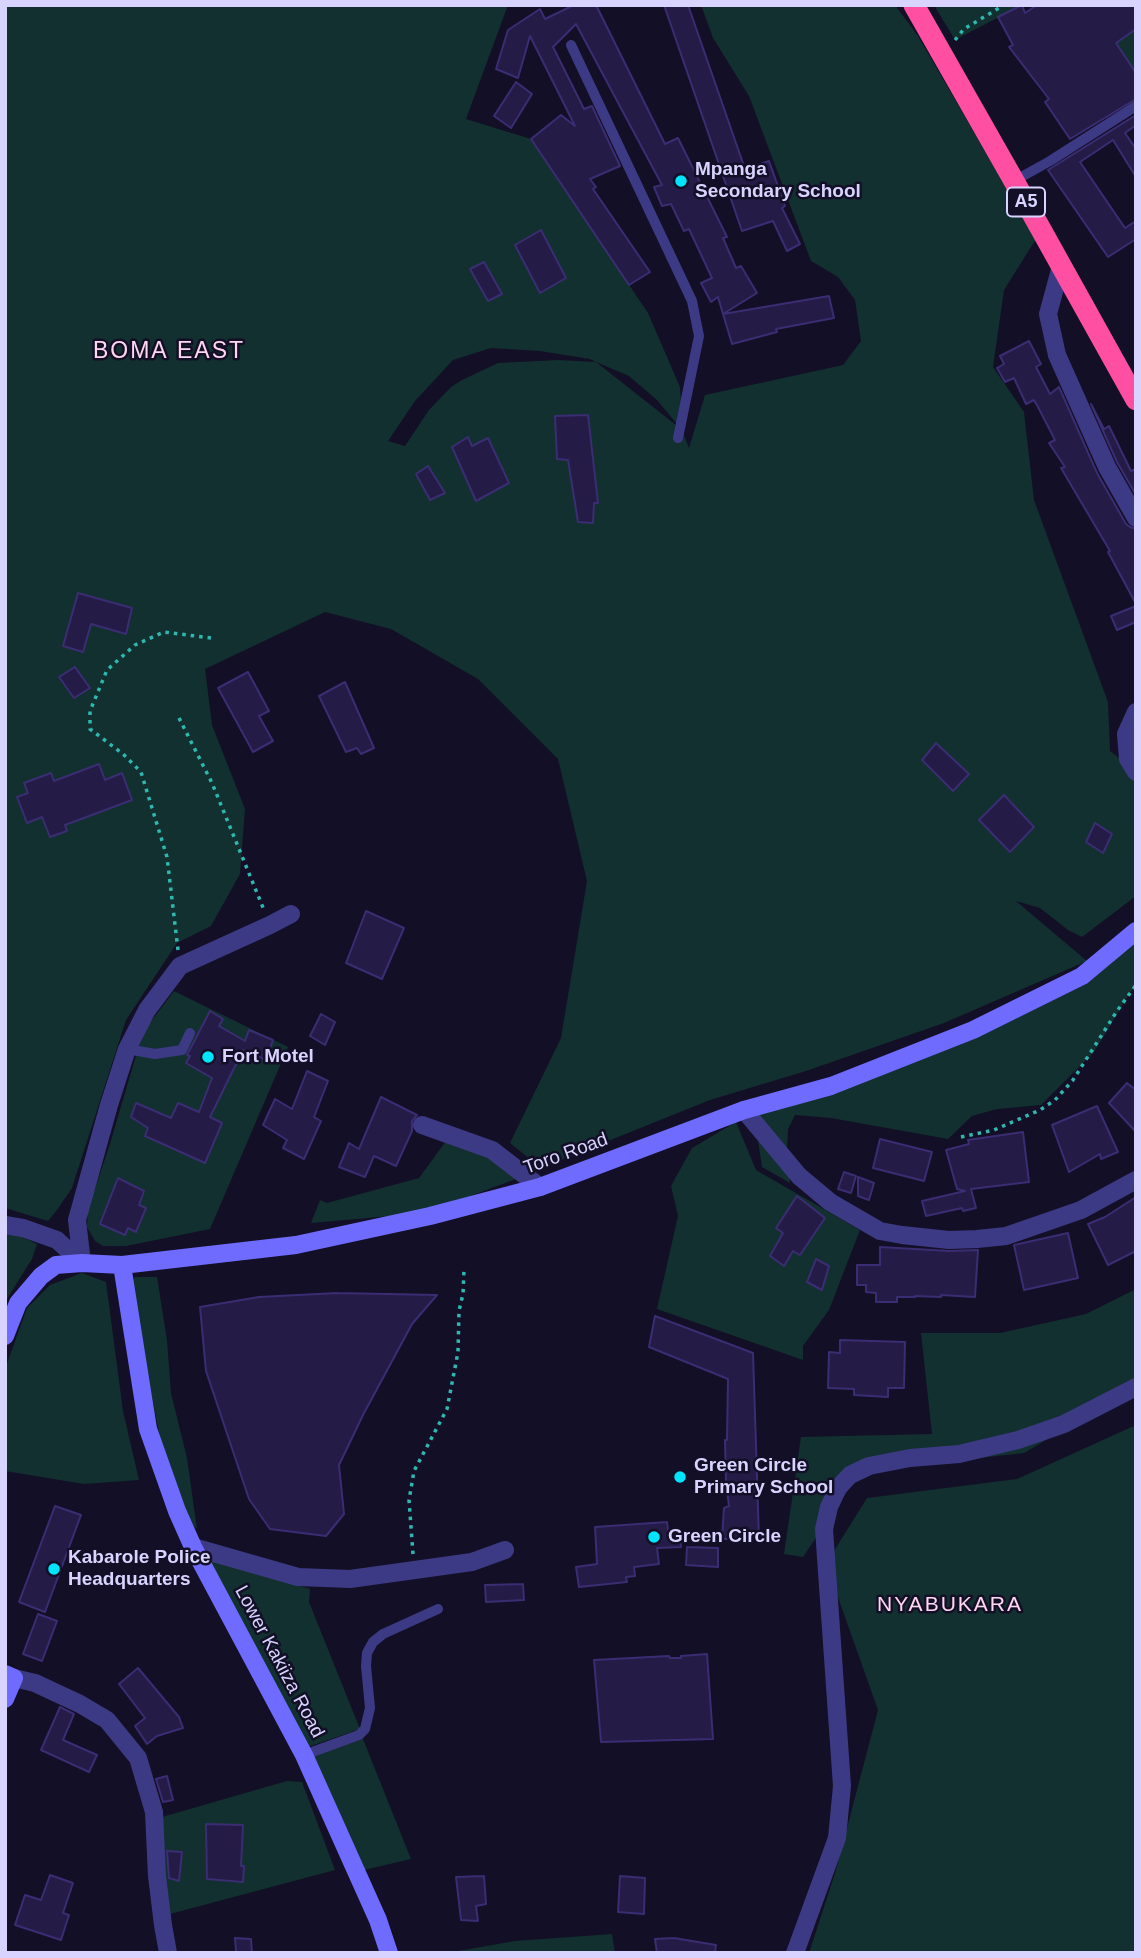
<!DOCTYPE html>
<html>
<head>
<meta charset="utf-8">
<style>
	body { margin:0 }
	#map { position:relative; width:1141px; height:1958px; overflow:hidden; background:#130f26; font-family:Helvetica,sans-serif }
	canvas { display:block }
	.frame { position:absolute; inset:0; border:7px solid #d9d4ff; pointer-events:none }
</style>
</head>
<body>
<div id="map">
<canvas width="1141" height="1958"></canvas>
<div class="frame"></div>
</div>
<script>
const ctx = document.querySelector('canvas').getContext('2d');
ctx.lineJoin = 'round';
function fill(path, color) { ctx.fillStyle = color; ctx.fill(path, 'evenodd'); }
const shape = rows => new Path2D(rows.map(r => 'M' + r).join(''));
function stroke(path, color, width, dash) { ctx.strokeStyle = color; ctx.lineWidth = width; ctx.lineCap = dash ? 'butt' : 'round'; ctx.setLineDash(dash || []); ctx.stroke(path); }
function label(font, color, halo, rows, align = 'center') {
  ctx.font = font + ' Helvetica,sans-serif'; ctx.lineWidth = 5; ctx.setLineDash([]); ctx.textBaseline = 'middle'; ctx.strokeStyle = halo; ctx.fillStyle = color; for (const [text, x, y, turn = 0] of rows) {
    ctx.save(); ctx.translate(x, y); ctx.rotate((+turn || 0) * Math.PI / 180); ctx.textAlign = isNaN(turn) ? turn : align; if (halo) ctx.strokeText(text, 0, 0); ctx.fillText(text, 0, 0); ctx.restore();
  }
}
const green = shape([
	[5,5,508,5,466,119,531,139,648,313,680,387,683,433,689,448,705,395,843,365,861,341,855,300,838,277,811,261,749,96,713,38,701,5,895,5,918,36,1036,239,1004,290,993,367,1024,412,1034,500,1108,702,1110,751,1123,761,1136,781,1136,896,1082,937,1068,930,1040,908,1016,901,1087,961,944,1023,806,1071,710,1100,541,1168,510,1143,561,1038,587,881,558,759,478,679,391,629,325,612,205,669,212,725,245,809,240,874,211,926,177,943,126,1020,72,1188,57,1210,48,1221,5,1208],
	[491,348,540,351,590,359,596,362,558,360,498,363,462,380,451,387,429,410,405,446,388,441,415,401,453,360],
	[596,362,629,376,657,400,681,429],
	[934,5,1022,5,955,40],
	[1136,28,1136,73,1115,42],
	[1136,923,1136,983,1094,1052,1041,1105,997,1109,972,1116,948,1139,831,1118,795,1115,788,1129,787,1150,790,1183,762,1167,753,1107,951,1036,1081,973],
	[174,991,288,1047,210,1229,126,1246,103,1246,95,1241,87,1227,88,1209,109,1147,143,1032],
	[736,1122,756,1170,860,1230,829,1310,803,1346,803,1360,657,1309,678,1216,671,1186,692,1148],
	[452,1133,529,1174,425,1213,311,1223,320,1200,327,1203,419,1178],
	[14,1233,37,1244,32,1259,5,1302,5,1235],
	[82,1273,106,1282,123,1411,139,1480,84,1484,5,1471,5,1369,27,1308,50,1285],
	[135,1277,157,1277,167,1340,171,1393,187,1458,197,1529,187,1519,160,1438,135,1310,131,1281],
	[1136,1289,1136,1387,1024,1453,916,1465,859,1474,803,1557,784,1554,801,1437,932,1434,921,1333,1000,1333,1086,1314],
	[1136,1425,1136,1953,809,1953,836,1870,878,1710,829,1572,832,1554,867,1498,1017,1479],
	[207,1557,310,1589,309,1602,360,1729,308,1747],
	[363,1739,411,1859,364,1870,314,1756],
	[287,1781,302,1782,335,1870,170,1914,166,1904,162,1817],
	[612,1934,615,1953,447,1953,515,1941]
]);
const building = shape([
	[574,5,596,5,665,144,678,138,727,237,723,238,736,268,741,266,757,293,723,314,718,297,711,302,701,283,712,278,689,229,684,231,671,204,662,206,654,187,662,185,576,24,553,47,584,109,592,106,620,166,590,179,596,187,593,189,650,272,629,285,531,139,561,115,575,126,530,36,518,78,496,69,508,30,540,9,545,19,574,5],
	[664,5,688,5,745,169,769,161,785,206,782,208,800,244,787,251,773,221,742,231,664,5],
	[1022,5,1025,13,1037,5,1136,5,1136,29,1116,43,1136,73,1136,99,1070,139,1045,102,1049,99,1009,47,1013,45,998,17,1022,5],
	[516,82,532,94,511,128,494,116,516,82],
	[1136,115,1136,125,1125,133,1136,149,1136,177,1113,140,1080,162,1125,228,1136,221,1136,239,1108,257,1048,170,1136,115],
	[541,230,566,278,540,293,515,245,541,230],
	[484,262,502,294,488,301,470,269,484,262],
	[829,296,834,318,776,329,777,332,732,344,723,314,829,296],
	[1029,341,1041,364,1036,367,1050,394,1059,387,1097,473,1126,524,1130,527,1136,529,1136,604,1108,552,1110,551,1061,468,1065,467,1049,443,1055,440,1038,407,1034,400,1026,404,1014,378,1005,382,997,368,1004,364,1000,356,1029,341],
	[1091,404,1104,429,1109,426,1131,471,1136,469,1136,495,1117,462,1091,404],
	[588,415,598,503,594,503,593,523,578,522,568,460,557,459,555,416,588,415],
	[468,437,472,446,488,438,509,483,476,501,452,447,468,437],
	[428,466,445,493,430,500,416,474,428,466],
	[78,593,132,608,126,634,91,624,83,652,63,646,78,593],
	[1136,606,1136,622,1117,630,1111,616,1136,606],
	[75,667,90,688,74,698,59,677,75,667],
	[248,672,269,711,259,716,273,741,253,752,218,688,248,672],
	[345,682,374,748,361,754,357,748,346,752,319,696,345,682],
	[936,743,969,774,953,791,922,760,936,743],
	[99,764,105,780,122,773,132,800,65,825,67,831,50,837,42,817,27,823,17,797,28,793,24,783,51,773,54,781,99,764],
	[1004,795,1034,827,1010,852,979,820,1004,795],
	[1095,823,1112,834,1103,853,1086,842,1095,823],
	[366,911,404,928,382,979,346,963,366,911],
	[210,1011,223,1019,219,1026,245,1041,249,1030,273,1040,266,1060,243,1050,210,1117,222,1123,205,1163,145,1136,148,1128,131,1117,136,1103,171,1118,178,1103,199,1112,212,1078,186,1063,190,1056,187,1055,210,1011],
	[321,1014,335,1022,325,1045,310,1036,321,1014],
	[307,1071,328,1081,314,1117,321,1121,304,1159,283,1148,287,1140,263,1125,275,1099,292,1109,307,1071],
	[1127,1083,1136,1090,1136,1132,1109,1103,1127,1083],
	[381,1097,417,1115,412,1121,412,1131,396,1166,374,1156,365,1177,339,1167,349,1143,359,1149,381,1097],
	[1097,1106,1118,1152,1101,1159,1100,1154,1069,1172,1052,1125,1097,1106],
	[1023,1132,1029,1182,971,1189,976,1208,963,1211,962,1208,926,1216,922,1201,965,1191,957,1189,946,1150,969,1144,968,1140,1023,1132],
	[880,1139,932,1152,924,1181,873,1168,880,1139],
	[844,1172,856,1176,851,1193,838,1189,844,1172],
	[858,1177,874,1183,869,1200,858,1196,858,1177],
	[118,1178,144,1191,139,1205,146,1208,136,1232,128,1228,125,1235,100,1224,118,1178],
	[797,1196,825,1218,800,1255,793,1251,784,1266,770,1256,783,1233,776,1228,797,1196],
	[1136,1197,1136,1251,1108,1265,1088,1224,1105,1217,1136,1197],
	[1068,1233,1078,1278,1024,1290,1014,1245,1068,1233],
	[880,1247,949,1251,978,1250,975,1297,941,1295,941,1297,915,1296,915,1297,897,1297,897,1302,876,1302,876,1293,866,1292,866,1285,857,1285,857,1265,880,1265,880,1247],
	[816,1259,829,1266,822,1290,807,1282,816,1259],
	[337,1293,437,1295,412,1324,363,1415,339,1465,344,1514,326,1536,270,1529,249,1499,206,1371,200,1307,259,1297,337,1293],
	[655,1316,753,1353,759,1539,722,1539,724,1508,729,1506,726,1483,725,1440,727,1440,728,1379,649,1347,655,1316],
	[840,1340,905,1342,904,1388,888,1388,888,1397,854,1395,854,1389,828,1388,829,1352,840,1353,840,1340],
	[55,1506,81,1515,45,1612,19,1602,55,1506],
	[667,1522,668,1530,679,1530,681,1547,657,1548,659,1564,634,1567,635,1576,626,1577,627,1582,579,1587,576,1567,597,1564,595,1527,667,1522],
	[687,1547,718,1548,718,1567,686,1565,687,1547],
	[523,1584,524,1600,486,1602,485,1585,523,1584],
	[38,1614,57,1621,42,1661,23,1654,38,1614],
	[707,1654,713,1739,601,1742,594,1660,669,1656,670,1658,681,1658,681,1656,707,1654],
	[138,1668,179,1717,183,1728,157,1736,147,1744,135,1726,145,1718,119,1684,138,1668],
	[60,1707,74,1714,63,1740,97,1755,89,1772,41,1750,60,1707],
	[167,1776,173,1800,163,1802,156,1779,167,1776],
	[206,1824,243,1825,241,1866,244,1866,243,1882,207,1879,206,1824],
	[167,1851,182,1852,179,1881,169,1878,167,1851],
	[50,1875,73,1883,63,1913,69,1915,61,1940,15,1925,25,1895,41,1900,50,1875],
	[484,1876,486,1904,476,1906,478,1921,461,1920,456,1877,484,1876],
	[620,1876,645,1878,644,1914,618,1912,620,1876],
	[235,1938,251,1939,252,1953,236,1953,235,1938],
	[674,1938,716,1945,715,1953,657,1953,655,1939,674,1938]
]);
const path = shape([
	[955,40,964,29,1004,5],
	[179,718,212,783,264,910],
	[178,950,167,857,141,772,123,754,90,729,90,711,107,670,135,645,164,632,211,638],
	[961,1137,994,1130,1040,1110,1055,1100,1073,1080,1117,1011,1136,985],
	[413,1554,409,1500,414,1471,447,1409,458,1352,459,1311,463,1294,464,1269]
]);
const lane = shape([
	[571,45,692,301,699,336,678,438],
	[1014,181,1050,161,1136,106],
	[127,1049,155,1054,182,1050,190,1033],
	[304,1755,359,1735,365,1729,370,1708,366,1666,367,1653,373,1642,383,1634,438,1609]
]);
const street = shape([
	[1061,266,1048,314,1057,355,1107,467,1136,518],
	[1136,712,1126,734,1128,759,1136,772],
	[744,1110,799,1176,830,1202,880,1231,902,1235,949,1240,977,1239,1006,1236,1081,1210,1136,1180],
	[422,1125,492,1150,540,1187],
	[5,1225,23,1228,57,1240,82,1263],
	[82,1263,77,1220,109,1105,127,1049,147,1010,180,966,270,925,291,914],
	[193,1547,298,1577,350,1579,472,1562,505,1550],
	[14,1678,35,1683,80,1704,107,1720,138,1758,154,1812,157,1876,163,1925,168,1953],
	[795,1953,837,1838,842,1786,824,1529,829,1507,838,1488,850,1475,869,1466,910,1458,959,1454,1018,1440,1064,1424,1136,1387]
]);
const secondary = shape([
	[122,1265,148,1429,177,1511,193,1547,304,1755,378,1920,389,1953],
	[5,1336,18,1303,41,1276,56,1265,82,1263,122,1265,296,1245,430,1216,540,1187,744,1110,831,1086,973,1030,1082,976,1136,931],
	[5,1674,14,1678,5,1699]
]);
const highway = shape([
	[914,5,1014,181,1136,400]
]);
const markers = [
	[681,181,7,"#00e5ff"],
	[208,1057,7,"#00e5ff"],
	[680,1477,7,"#00e5ff"],
	[654,1537,7,"#00e5ff"],
	[54,1569,7,"#00e5ff"]
];
const shields = [
	[1026,202,38]
];
const shieldNames = [
	["A5",1026,202]
];
const poiNames = [
	["Mpanga",695,170],
	["Secondary School",695,192],
	["Fort Motel",222,1057],
	["Green Circle",694,1466],
	["Primary School",694,1488],
	["Green Circle",668,1537],
	["Kabarole Police",68,1558],
	["Headquarters",68,1580]
];
const streetNames = [
	["Toro Road",566,1154,-20],
	["Lower Kakiiza Road",279,1662,62]
];
const neighbourhoodNames = [
	["NYABUKARA",950,1605]
];
const quarterNames = [
	["BOMA EAST",169,352]
];
fill(green, '#12302f');
fill(building, '#241b47');
stroke(building, '#3b2d73', 2);
stroke(path, '#2fb8b0', 3.5, [3.5, 5]);
stroke(lane, '#3d3a85', 10);
stroke(street, '#3d3a85', 18);
stroke(secondary, '#6f6bff', 18);
stroke(highway, '#ff4fa3', 21);
for (const [x, y, r, color] of markers) { const dot = new Path2D(); dot.arc(x, y, r, 0, 2 * Math.PI); ctx.fillStyle = color; ctx.fill(dot); stroke(dot, '#130f26', 2.5); }
for (const [x, y, w] of shields) { const box = new Path2D(); box.roundRect(x - w / 2, y - 14.5, w, 29, 5); ctx.fillStyle = '#130f26'; ctx.fill(box); stroke(box, '#d9d4ff', 2); }
label('bold 18px', '#d9d4ff', null, shieldNames);
label('bold 19px', '#d9d4ff', '#130f26', poiNames, 'left');
label('19px', '#d9d4ff', '#130f26', streetNames);
ctx.letterSpacing = '2px';
label('21px', '#ffd6f0', '#130f26', neighbourhoodNames);
ctx.letterSpacing = '0px';
ctx.letterSpacing = '2px';
label('23px', '#ffd6f0', '#130f26', quarterNames);
ctx.letterSpacing = '0px';
</script>
</body>
</html>
